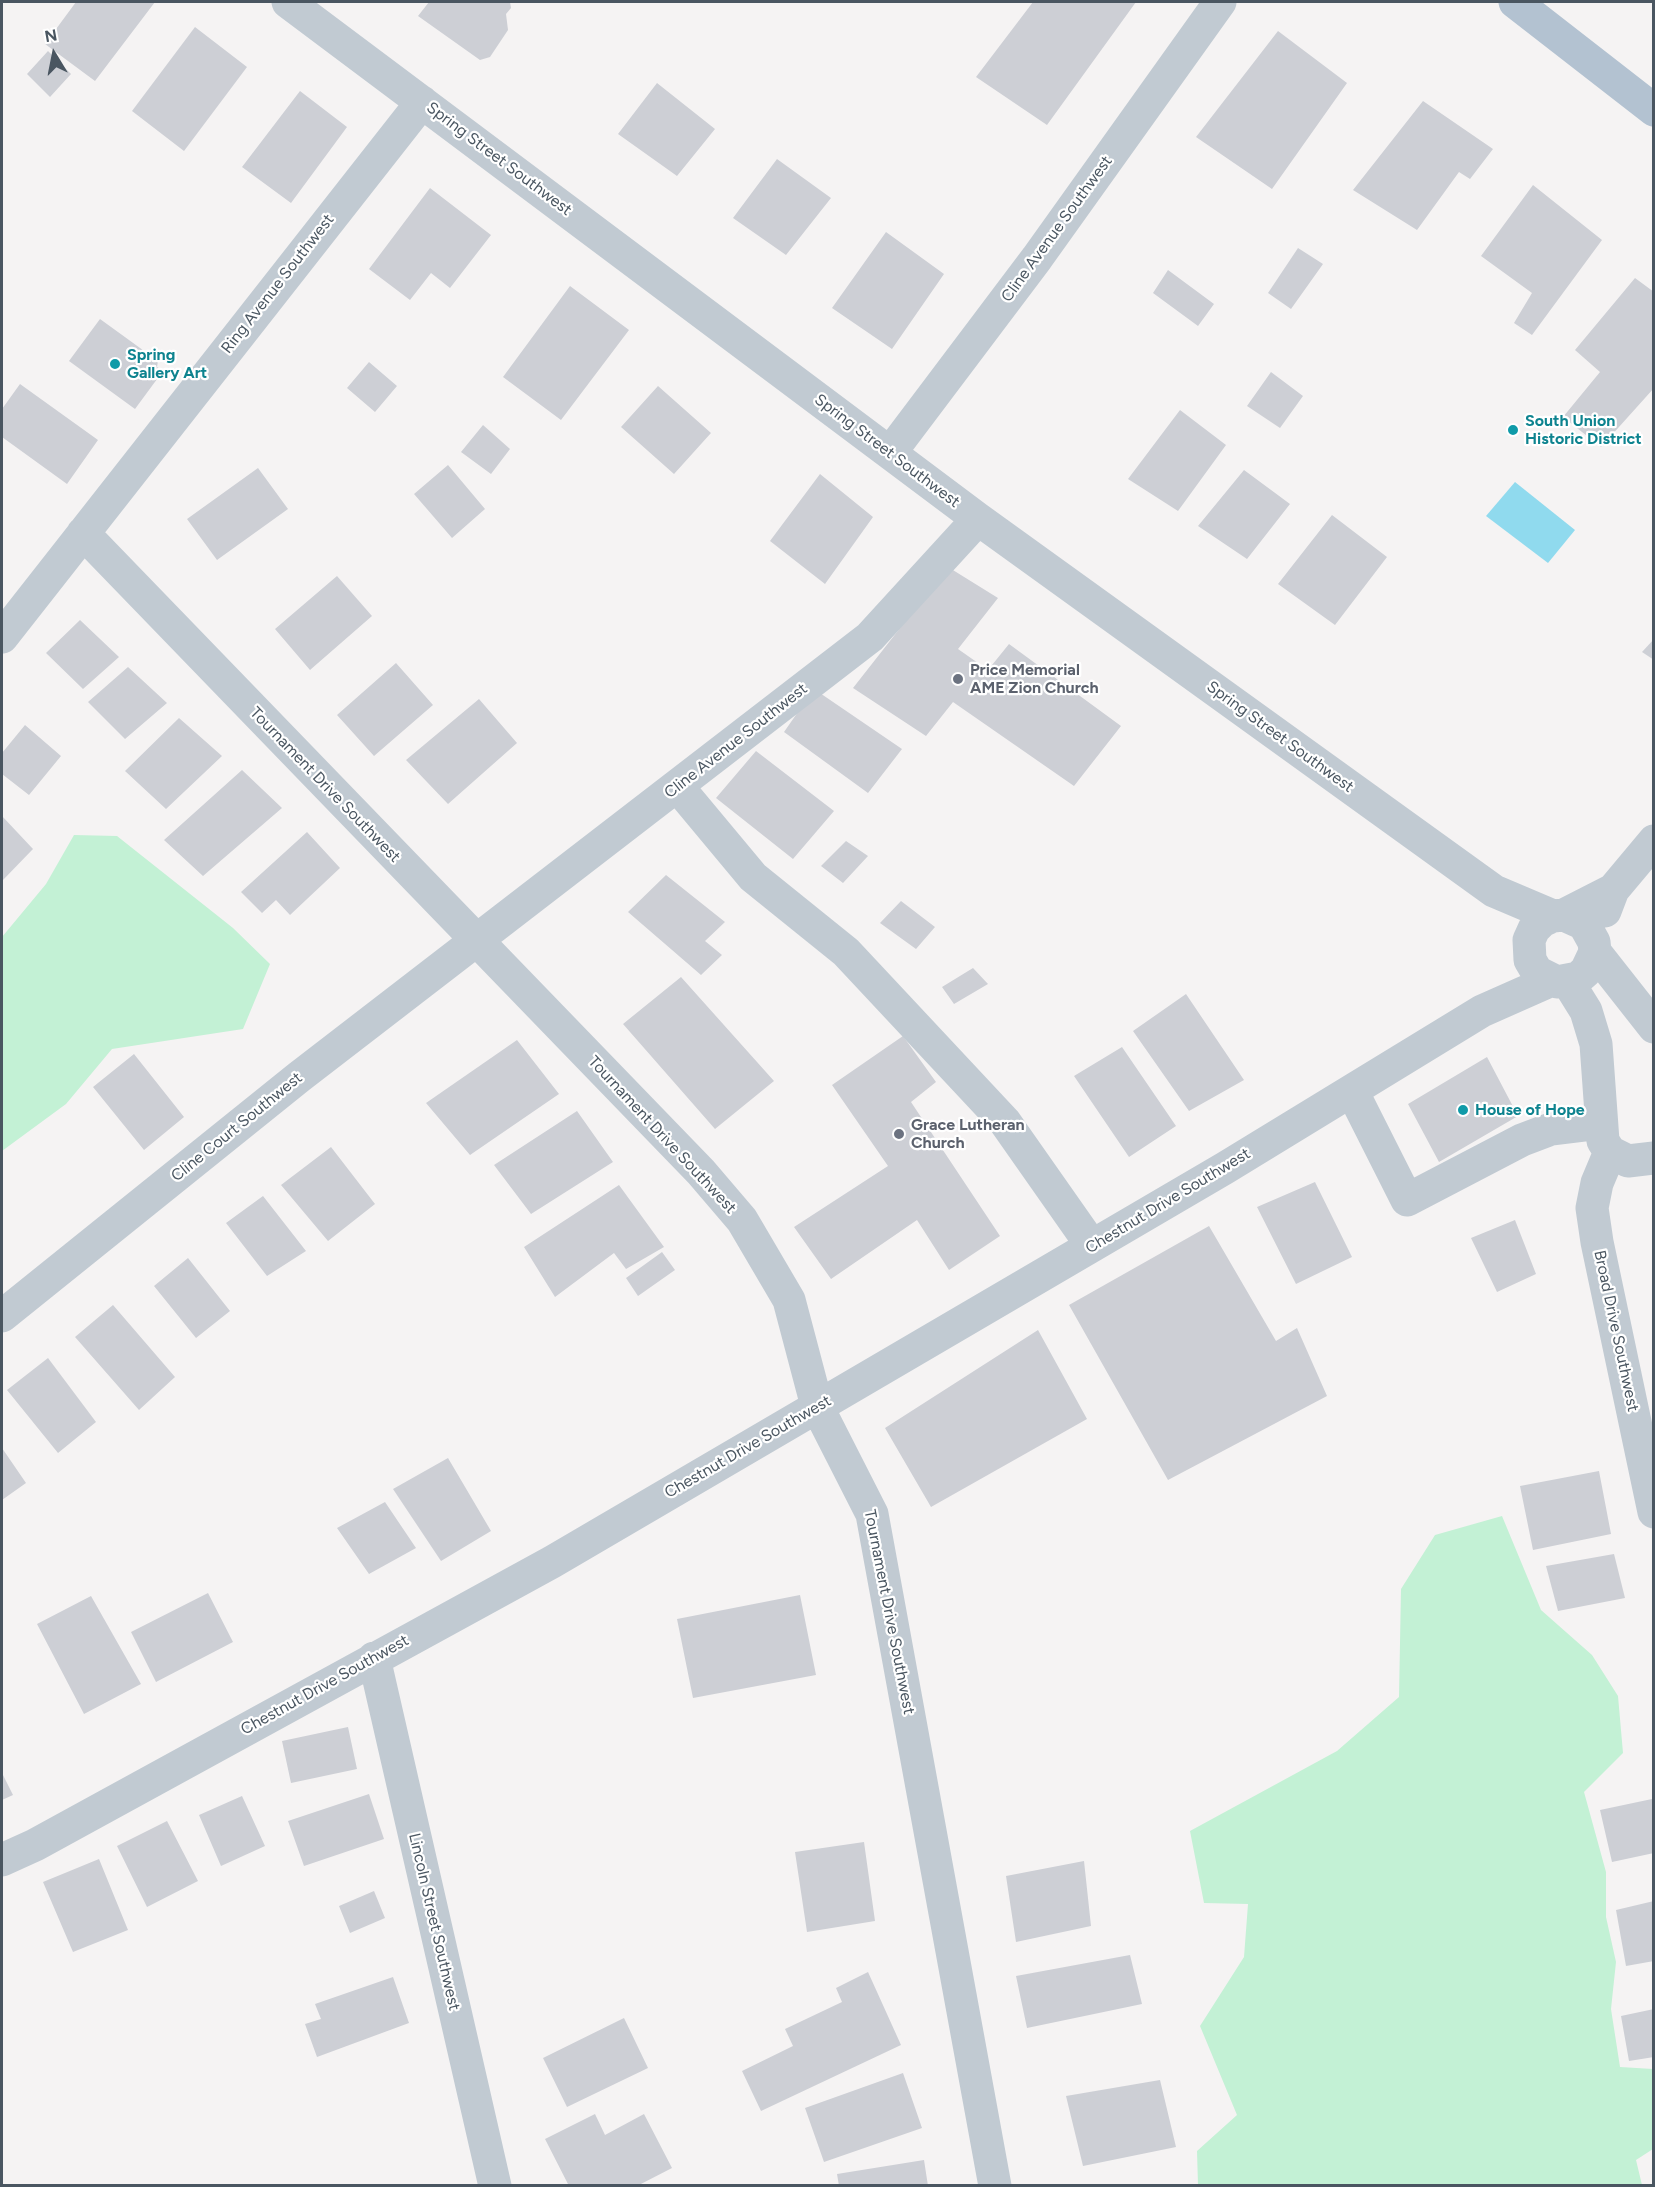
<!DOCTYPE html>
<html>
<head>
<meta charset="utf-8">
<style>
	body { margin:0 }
	#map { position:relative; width:1655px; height:2187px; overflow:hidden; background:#f5f3f3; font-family:Figtree,sans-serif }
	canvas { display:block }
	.frame { position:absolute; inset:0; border:3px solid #4a5661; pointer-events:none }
	.north { position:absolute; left:24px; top:24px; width:60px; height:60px; -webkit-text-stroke:4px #fff; paint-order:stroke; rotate:350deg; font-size:16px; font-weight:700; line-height:24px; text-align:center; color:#4a5661 }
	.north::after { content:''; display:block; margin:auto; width:21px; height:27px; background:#4a5661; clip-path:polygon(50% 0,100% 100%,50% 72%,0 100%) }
</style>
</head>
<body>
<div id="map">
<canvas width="1655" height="2187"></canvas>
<div class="frame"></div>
<div class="north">N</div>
</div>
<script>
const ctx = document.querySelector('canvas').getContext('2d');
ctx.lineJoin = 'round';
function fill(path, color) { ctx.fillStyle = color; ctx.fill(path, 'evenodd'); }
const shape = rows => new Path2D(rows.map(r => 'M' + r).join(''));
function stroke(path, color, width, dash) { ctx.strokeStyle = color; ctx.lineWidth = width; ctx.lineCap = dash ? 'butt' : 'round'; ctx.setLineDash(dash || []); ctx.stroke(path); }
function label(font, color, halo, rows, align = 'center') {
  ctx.font = font + ' Figtree,sans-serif'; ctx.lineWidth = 4.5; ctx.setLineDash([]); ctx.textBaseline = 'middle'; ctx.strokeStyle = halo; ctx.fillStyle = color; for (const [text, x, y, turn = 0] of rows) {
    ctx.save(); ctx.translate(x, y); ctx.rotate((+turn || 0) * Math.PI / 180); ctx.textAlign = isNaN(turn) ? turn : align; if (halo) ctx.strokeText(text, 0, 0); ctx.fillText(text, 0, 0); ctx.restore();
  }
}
const green = shape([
	[74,835,117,836,233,928,270,964,243,1029,112,1049,66,1104,2,1151,2,937,46,884],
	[1502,1516,1541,1610,1592,1655,1618,1696,1623,1753,1584,1792,1606,1872,1606,1917,1616,1962,1611,2009,1620,2067,1653,2069,1653,2149,1636,2160,1642,2185,1198,2185,1197,2151,1237,2115,1200,2026,1244,1957,1248,1904,1204,1903,1190,1831,1337,1751,1399,1697,1401,1589,1435,1535]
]);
const water = shape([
	[1515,482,1575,530,1548,563,1486,516]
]);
const building = shape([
	[76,2,155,2,95,81,45,44],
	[429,2,510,2,511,8,506,14,508,30,490,57,480,60,418,16],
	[1033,2,1136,2,1047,125,976,77],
	[195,27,247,67,184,151,132,111],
	[1278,31,1347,83,1272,189,1196,137],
	[48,51,71,74,50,97,27,74],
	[657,83,715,129,677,176,618,134],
	[300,91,347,127,291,203,242,167],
	[1423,101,1493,149,1470,179,1459,172,1417,230,1353,190],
	[777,159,831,198,786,255,733,218],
	[1533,185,1602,240,1532,335,1514,323,1532,293,1481,256],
	[430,188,491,235,450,288,431,273,410,300,369,269],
	[886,232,944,274,892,349,832,308],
	[1298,248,1323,264,1291,309,1268,293],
	[1168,270,1214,304,1198,326,1153,293],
	[1635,278,1654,292,1654,388,1601,447,1563,417,1600,372,1575,350],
	[570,286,629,330,561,420,503,377],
	[100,319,158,361,157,367,163,371,135,409,69,361],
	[369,362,397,386,375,412,347,388],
	[1271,372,1303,396,1280,428,1247,406],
	[20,384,98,440,67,484,2,437,2,409],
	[658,386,711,433,674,474,621,427],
	[1180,410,1226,445,1178,511,1128,479],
	[483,425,510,449,491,474,461,452],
	[448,465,485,509,452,538,414,494],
	[258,468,288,509,217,560,187,519],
	[1244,470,1290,504,1247,559,1198,526],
	[820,474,873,517,825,584,770,541],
	[1332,515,1387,557,1335,625,1278,584],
	[948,567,998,598,958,649,988,670,1009,644,1121,726,1074,786,953,702,926,736,853,688],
	[337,576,372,616,310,670,275,629],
	[80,620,119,657,83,689,46,653],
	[1654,639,1654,660,1642,652],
	[396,663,433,705,374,756,337,715],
	[128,667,167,703,125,739,88,702],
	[814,689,902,749,868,793,784,732],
	[479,699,517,743,448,804,406,760],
	[179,718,222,756,166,809,125,771],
	[25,725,61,756,29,795,2,774,2,753],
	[756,751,834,811,793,859,716,798],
	[242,770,282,808,203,876,164,840],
	[2,816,33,849,2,881],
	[307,832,340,868,290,915,276,900,262,913,241,892],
	[846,841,868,856,843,883,821,866],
	[666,875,725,922,705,941,722,955,701,975,628,912],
	[901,901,935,927,916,949,880,923],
	[973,968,988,984,954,1004,942,987],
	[681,977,774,1081,715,1129,623,1024],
	[1186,994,1244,1080,1189,1111,1133,1031],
	[903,1036,936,1082,911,1102,1000,1236,949,1270,917,1220,831,1279,794,1227,888,1166,832,1085],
	[517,1040,559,1094,470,1155,426,1103],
	[1122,1047,1176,1126,1129,1157,1074,1076],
	[134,1054,184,1117,144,1150,93,1087],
	[1487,1057,1518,1116,1439,1162,1408,1104],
	[577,1111,613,1162,531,1214,494,1165],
	[331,1147,375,1204,328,1241,281,1185],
	[1315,1182,1352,1257,1296,1284,1257,1207],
	[619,1185,664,1247,626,1269,614,1253,555,1297,524,1247],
	[263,1196,306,1251,267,1276,226,1223],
	[1515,1220,1536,1274,1497,1292,1471,1238],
	[1209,1226,1276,1341,1297,1328,1327,1396,1168,1480,1069,1305],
	[662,1252,675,1270,638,1296,626,1278],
	[188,1258,230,1311,196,1338,154,1286],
	[113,1305,175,1377,139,1410,75,1337],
	[1038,1330,1087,1419,931,1507,885,1428],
	[48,1358,96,1422,58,1453,7,1390],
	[2,1448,26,1483,2,1500],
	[448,1458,491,1531,441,1561,393,1489],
	[1599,1471,1611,1534,1533,1550,1520,1486],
	[385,1502,416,1548,369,1574,337,1528],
	[1614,1554,1625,1598,1558,1611,1546,1566],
	[208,1593,233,1642,156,1682,131,1632],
	[800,1595,816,1675,693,1698,677,1619],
	[91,1596,141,1684,84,1714,37,1624],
	[348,1727,357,1769,291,1783,282,1741],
	[2,1773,13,1795,2,1800],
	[369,1794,384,1839,304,1866,288,1821],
	[242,1796,265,1846,221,1866,199,1815],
	[1652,1799,1654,1853,1612,1862,1600,1810],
	[167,1821,198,1881,147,1907,117,1846],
	[864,1842,875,1921,807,1932,795,1852],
	[99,1859,128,1930,73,1952,43,1882],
	[1084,1861,1091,1926,1016,1942,1006,1876],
	[374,1891,385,1918,350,1933,339,1906],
	[1654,1901,1654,1961,1626,1966,1616,1910],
	[1130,1955,1142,2004,1027,2028,1016,1976],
	[868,1972,901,2045,761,2111,742,2071,793,2046,785,2029,842,2002,836,1988],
	[393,1977,409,2023,317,2057,305,2024,321,2019,315,2004],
	[1654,2009,1654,2057,1629,2061,1621,2016],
	[624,2018,648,2068,567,2107,543,2058],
	[903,2073,922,2128,824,2162,805,2108],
	[1160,2080,1176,2147,1083,2166,1066,2096],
	[595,2114,605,2135,644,2114,672,2168,637,2186,569,2186,545,2139],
	[924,2160,928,2186,839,2186,837,2174]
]);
const minor = shape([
	[288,2,978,519,1494,891,1553,916],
	[890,453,1037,258,1220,2],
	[83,533,701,1172,742,1220,789,1300,817,1406,872,1514,995,2186],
	[2,637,422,102],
	[678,787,753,877,846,952,1005,1122,1092,1246],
	[1605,911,1613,890,1654,841],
	[1564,915,1584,924,1594,942,1595,952,1586,971,1578,978,1557,982,1537,972,1530,960,1529,940,1534,929,1542,921,1553,916,1564,915,1613,890],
	[1595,952,1654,1027],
	[1568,982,1586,1011,1596,1044,1603,1141,1610,1152,1628,1161,1654,1158],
	[1352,1091,1407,1200,1522,1140,1551,1129,1600,1123],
	[1610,1152,1597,1183,1592,1208,1597,1242,1654,1512],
	[2,1316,299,1077,870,637,978,519],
	[374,1658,495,2186],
	[2,1860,35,1845,552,1562,1225,1168,1482,1011,1552,980]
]);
const major = shape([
	[1515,2,1654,110]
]);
const markers = [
	[115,364,6,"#0f9aa8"],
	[1513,430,6,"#0f9aa8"],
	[958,679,6,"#6b7280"],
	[1463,1110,6,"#0f9aa8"],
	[899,1134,6,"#6b7280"]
];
const streetNames = [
	["Spring Street Southwest",499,159,37],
	["Cline Avenue Southwest",1057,229,-54],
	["Ring Avenue Southwest",278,284,-52],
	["Spring Street Southwest",887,451,37],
	["Spring Street Southwest",1280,737,36],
	["Cline Avenue Southwest",736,741,-38],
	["Tournament Drive Southwest",325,785,46],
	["Cline Court Southwest",237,1127,-39],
	["Tournament Drive Southwest",662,1135,47],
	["Chestnut Drive Southwest",1168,1201,-31],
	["Broad Drive Southwest",1616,1331,78],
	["Chestnut Drive Southwest",748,1447,-30],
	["Tournament Drive Southwest",889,1612,79],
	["Chestnut Drive Southwest",325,1685,-29],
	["Lincoln Street Southwest",434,1922,77]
];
const cultureNames = [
	["Spring",127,355],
	["Gallery Art",127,373],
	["South Union",1525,421],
	["Historic District",1525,439],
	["House of Hope",1475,1110]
];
const worshipNames = [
	["Price Memorial",970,670],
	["AME Zion Church",970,688],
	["Grace Lutheran",911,1125],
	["Church",911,1143]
];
fill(green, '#c3f1d5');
fill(water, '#90daee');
fill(building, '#cdcfd5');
stroke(minor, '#c1cad2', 33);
stroke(major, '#b3c2d1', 33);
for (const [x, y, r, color] of markers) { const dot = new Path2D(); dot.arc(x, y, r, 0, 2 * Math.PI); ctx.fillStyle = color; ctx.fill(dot); stroke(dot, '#fff', 2); }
label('16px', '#4a5661', '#fff', streetNames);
label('bold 16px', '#0d838f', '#fff', cultureNames, 'left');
label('bold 16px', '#5b616d', '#fff', worshipNames, 'left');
</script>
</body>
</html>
